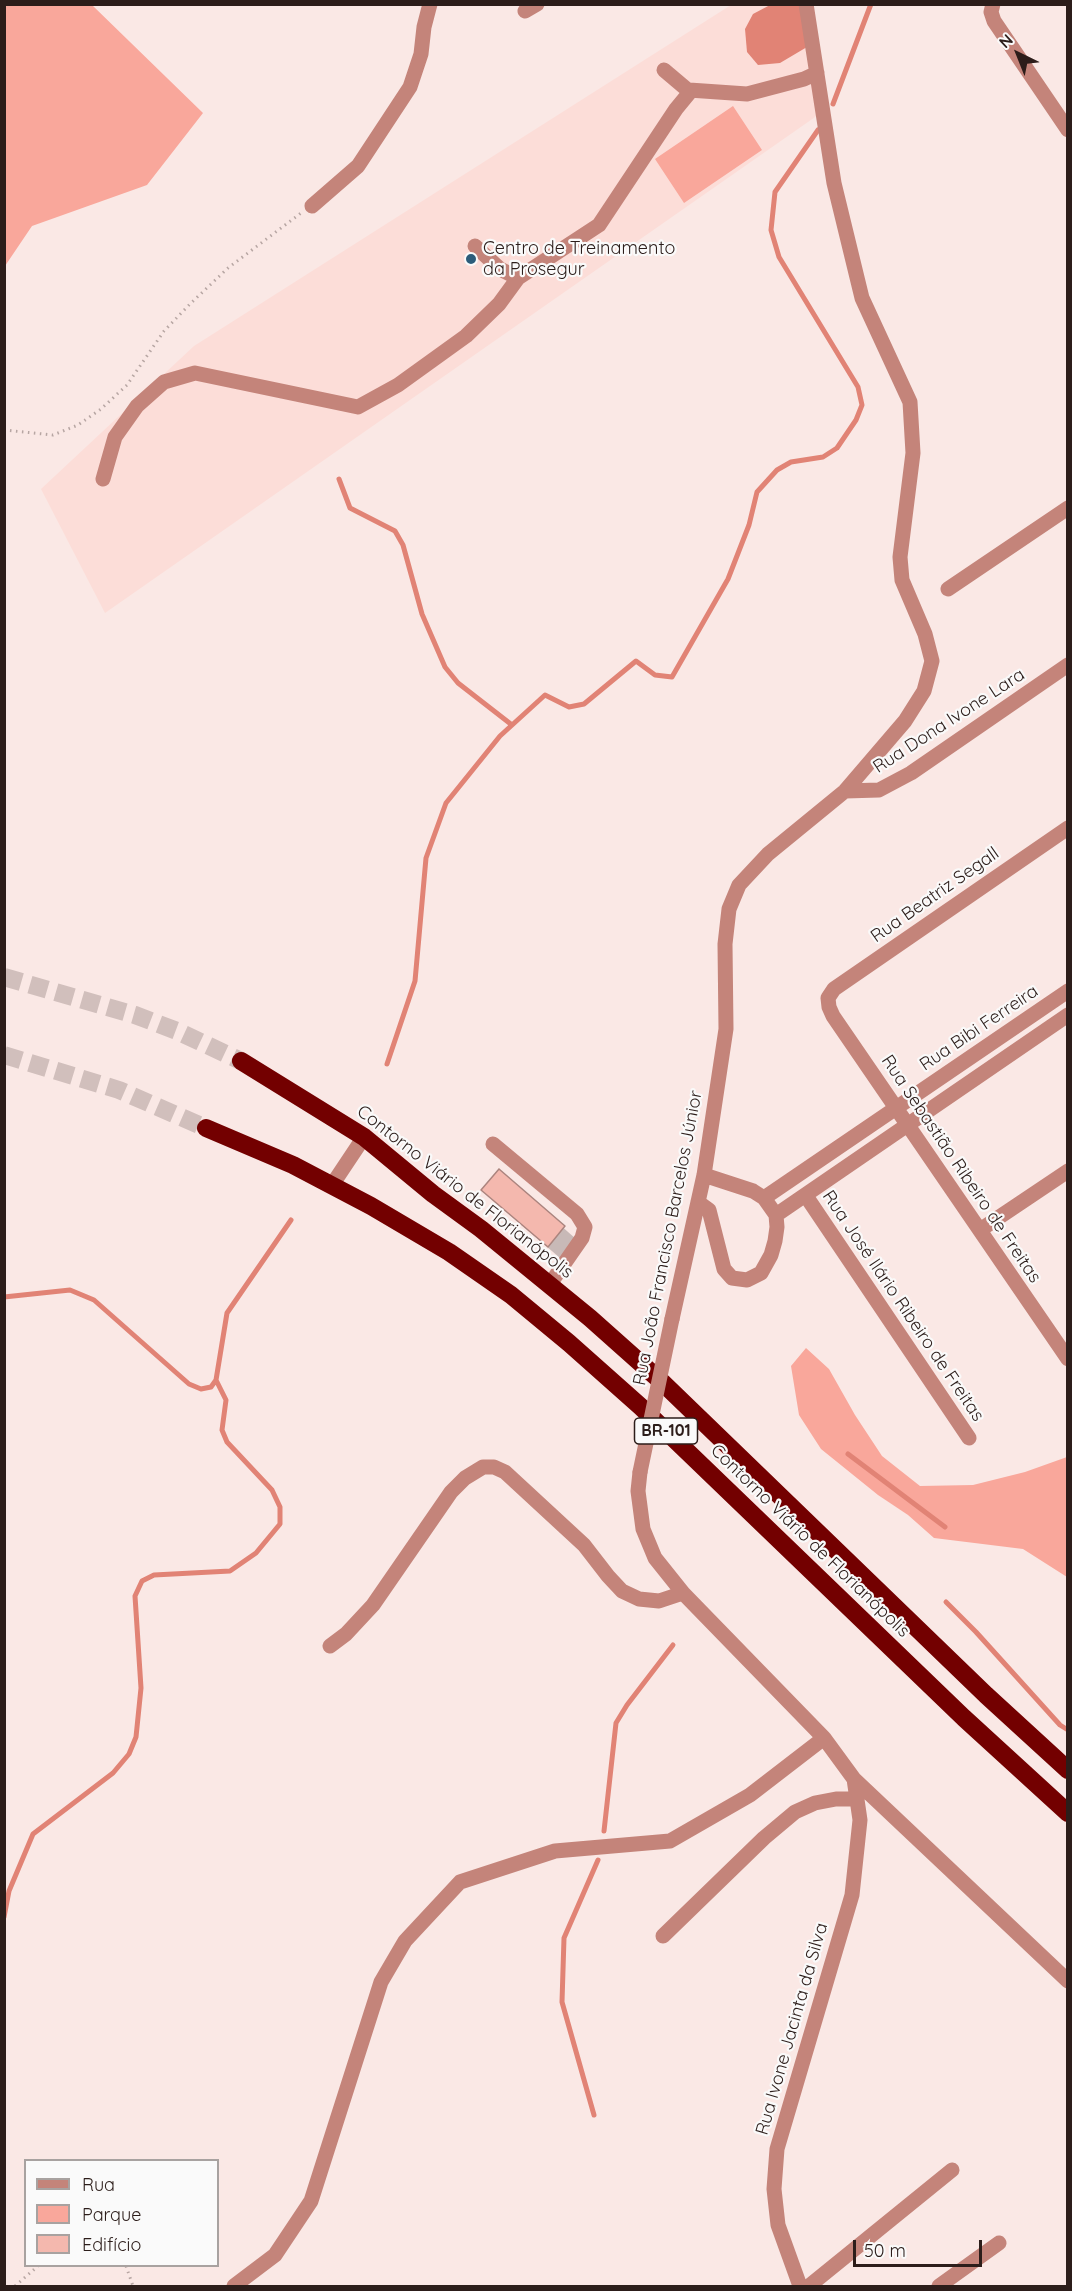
<!DOCTYPE html>
<html>
<head>
<meta charset="utf-8">
<style>
	body { margin:0 }
	#map { position:relative; width:1072px; height:2291px; overflow:hidden; background:#fae8e5; font-family:Quicksand,sans-serif }
	canvas { display:block }
	.frame { position:absolute; inset:0; border:6px solid #2c1d1a; pointer-events:none }
	.legend { position:absolute; left:24px; top:2159px; width:195px; height:108px; box-sizing:border-box; background:#fafafa; border:2px solid #a8a2a0; margin:0; padding:8px 10px; list-style:none; font-size:18px; color:#2c1d1a }
	.legend li { display:flex; align-items:center; gap:12px; height:30px }
	.legend b { width:30px; border:2px solid #a8a2a0 }
	.north { position:absolute; left:988px; top:24px; width:60px; height:60px; -webkit-text-stroke:4px #fafafa; paint-order:stroke; rotate:317deg; font-size:16px; font-weight:700; line-height:24px; text-align:center; color:#2c1d1a }
	.north::after { content:''; display:block; margin:auto; width:21px; height:27px; background:#2c1d1a; clip-path:polygon(50% 0,100% 100%,50% 72%,0 100%) }
	.scale { position:absolute; left:853px; top:2240px; width:129px; height:27px; box-sizing:border-box; border:3px solid #2c1d1a; border-top:0; padding-left:8px; font-size:18px; line-height:21px; white-space:nowrap; color:#2c1d1a; -webkit-text-stroke:4px #fafafa; paint-order:stroke }
</style>
</head>
<body>
<div id="map">
<canvas width="1072" height="2291"></canvas>
<div class="frame"></div>
<ul class="legend">
<li><b style="height:8px;background:#c4847a"></b>Rua</li>
<li><b style="height:16px;background:#f9a79b"></b>Parque</li>
<li><b style="height:16px;background:#f4b8ae"></b>Edifício</li>
</ul>
<div class="north">N</div>
<div class="scale">50 m</div>
</div>
<script>
const ctx = document.querySelector('canvas').getContext('2d');
ctx.lineJoin = 'round';
function fill(path, color) { ctx.fillStyle = color; ctx.fill(path, 'evenodd'); }
const shape = rows => new Path2D(rows.map(r => 'M' + r).join(''));
function stroke(path, color, width, dash) { ctx.strokeStyle = color; ctx.lineWidth = width; ctx.lineCap = dash ? 'butt' : 'round'; ctx.setLineDash(dash || []); ctx.stroke(path); }
function label(font, color, halo, rows, align = 'center') {
  ctx.font = font + ' Quicksand,sans-serif'; ctx.lineWidth = 4.5; ctx.setLineDash([]); ctx.textBaseline = 'middle'; ctx.strokeStyle = halo; ctx.fillStyle = color; for (const [text, x, y, turn = 0] of rows) {
    ctx.save(); ctx.translate(x, y); ctx.rotate((+turn || 0) * Math.PI / 180); ctx.textAlign = isNaN(turn) ? turn : align; if (halo) ctx.strokeText(text, 0, 0); ctx.fillText(text, 0, 0); ctx.restore();
  }
}
const built = shape([
	[731,5,800,5,818,115,105,613,41,489,194,346]
]);
const green = shape([
	[5,4,92,5,203,113,147,185,32,226,5,266],
	[733,106,762,150,684,203,655,159],
	[806,1348,829,1369,855,1415,882,1456,920,1486,973,1485,1025,1472,1067,1457,1067,1577,1023,1549,934,1538,908,1515,878,1495,821,1449,799,1415,791,1366]
]);
const water = shape([
	[770,5,800,5,807,47,780,63,758,65,747,52,745,29,753,14]
]);
const shadow = shape([
	[499,1171,576,1239,560,1258,495,1202]
]);
const stream = shape([
	[833,104,871,4],
	[339,479,350,508,395,531,403,545,422,614,445,667,458,683,512,725],
	[387,1064,415,981,426,858,446,803,500,736,545,695,569,707,584,704,636,661,655,675,672,677,728,579,749,525,757,492,777,470,791,462,823,457,837,448,856,420,862,405,858,387,779,257,771,230,775,192,818,130],
	[4,1297,70,1290,94,1300,189,1384,201,1389,211,1387,216,1380,227,1313,291,1220],
	[848,1454,945,1527],
	[946,1602,976,1632,1060,1725,1068,1730],
	[604,1831,616,1723,627,1705,673,1645],
	[4,1917,9,1891,33,1834,113,1773,129,1754,136,1737,141,1688,135,1596,142,1581,154,1575,230,1571,256,1553,280,1524,280,1507,272,1490,227,1442,222,1430,226,1400,216,1380],
	[594,2115,562,2002,564,1938,598,1860]
]);
const building = shape([
	[499,1169,565,1226,548,1247,481,1190,499,1169]
]);
const highwayTunnel = shape([
	[4,977,135,1015,177,1031,241,1061],
	[4,1055,119,1090,206,1128]
]);
const path = shape([
	[4,430,53,435,78,425,101,409,127,385,164,331,190,304,228,268,301,213],
	[126,2266,133,2286],
	[15,2286,38,2266]
]);
const minor = shape([
	[993,4,991,12,994,21,1068,130],
	[525,11,537,4],
	[664,70,690,92],
	[312,206,358,166,410,87,421,54,424,27,430,4],
	[475,246,500,269,518,278,599,225,676,109,690,92,689,90,747,94,804,79,817,73],
	[103,479,115,437,137,406,164,382,195,373,358,407,398,385,466,336,499,304,518,278],
	[948,589,1068,508],
	[845,791,879,790,911,773,1068,665],
	[1068,828,834,989,828,998,829,1007,833,1016,1068,1359],
	[493,1144,577,1214,585,1227,582,1238,550,1284],
	[332,1185,364,1137],
	[806,1196,969,1438],
	[764,1198,1068,991],
	[698,1202,709,1210,724,1269,732,1278,747,1280,761,1273,771,1255,775,1241,777,1227,776,1215,764,1198,753,1191,704,1175],
	[776,1215,1068,1015],
	[980,1230,1068,1171],
	[672,1319,704,1175,726,1029,725,944,729,909,739,885,768,854,845,791,905,721,924,691,932,661,925,634,902,580,900,557,913,453,910,402,862,298,834,183,806,4],
	[640,1472,638,1491,643,1529,655,1558,683,1593,824,1738,854,1779,1068,1981],
	[330,1646,346,1634,373,1605,451,1492,465,1478,483,1467,494,1467,505,1472,584,1545,608,1576,622,1591,639,1599,659,1601,683,1593],
	[663,1936,764,1838,795,1812,815,1803,836,1799,857,1799],
	[234,2286,275,2255,311,2201,381,1982,405,1941,460,1882,555,1851,670,1841,750,1795,824,1738],
	[800,2286,778,2225,774,2189,777,2149,852,1895,860,1820,854,1779],
	[809,2286,952,2170],
	[939,2286,999,2243]
]);
const highway = shape([
	[241,1061,364,1137,433,1194,481,1229,590,1318,663,1383,986,1695,1068,1770],
	[206,1128,293,1165,371,1206,449,1252,511,1295,569,1343,641,1407,964,1718,1068,1813]
]);
const minorBridge = shape([
	[640,1472,672,1319]
]);
const markers = [
	[471,259,6,"#2c5c7a"]
];
const shields = [
	[666,1431,63]
];
const shieldNames = [
	["BR-101",666,1431]
];
const poiNames = [
	["Centro de Treinamento",483,249],
	["da Prosegur",483,270]
];
const streetNames = [
	["Rua Dona Ivone Lara",949,721,-33],
	["Rua Beatriz Segall",935,895,-35],
	["Rua Bibi Ferreira",979,1028,-34],
	["Rua Sebastião Ribeiro de Freitas",961,1169,56],
	["Contorno Viário de Florianópolis",465,1192,38],
	["Rua João Francisco Barcelos Júnior",668,1238,-79],
	["Rua José Ilário Ribeiro de Freitas",903,1306,56],
	["Contorno Viário de Florianópolis",810,1541,44],
	["Rua Ivone Jacinta da Silva",792,2029,-74]
];
fill(built, '#fcddd8');
fill(green, '#f9a79b');
fill(water, '#e18375');
fill(shadow, '#0003');
stroke(stream, '#e18375', 5);
fill(building, '#f4b8ae');
stroke(building, '#ab847e', 1.5);
stroke(highwayTunnel, '#d1bfbc', 18, [18, 9]);
stroke(path, '#b7a6a3', 3, [1.5, 4.5]);
stroke(minor, '#c4847a', 15);
stroke(highway, '#730000', 18);
stroke(minorBridge, '#c4847a', 15);
for (const [x, y, r, color] of markers) { const dot = new Path2D(); dot.arc(x, y, r, 0, 2 * Math.PI); ctx.fillStyle = color; ctx.fill(dot); stroke(dot, '#fafafa', 2); }
for (const [x, y, w] of shields) { const box = new Path2D(); box.roundRect(x - w / 2, y - 13, w, 26, 4.5); ctx.fillStyle = '#fafafa'; ctx.fill(box); stroke(box, '#2c1d1a', 1.5); }
label('bold 16px', '#2c1d1a', null, shieldNames);
label('18px', '#2c1d1a', '#fafafa', poiNames, 'left');
label('18px', '#2c1d1a', '#fafafa', streetNames);
</script>
</body>
</html>
